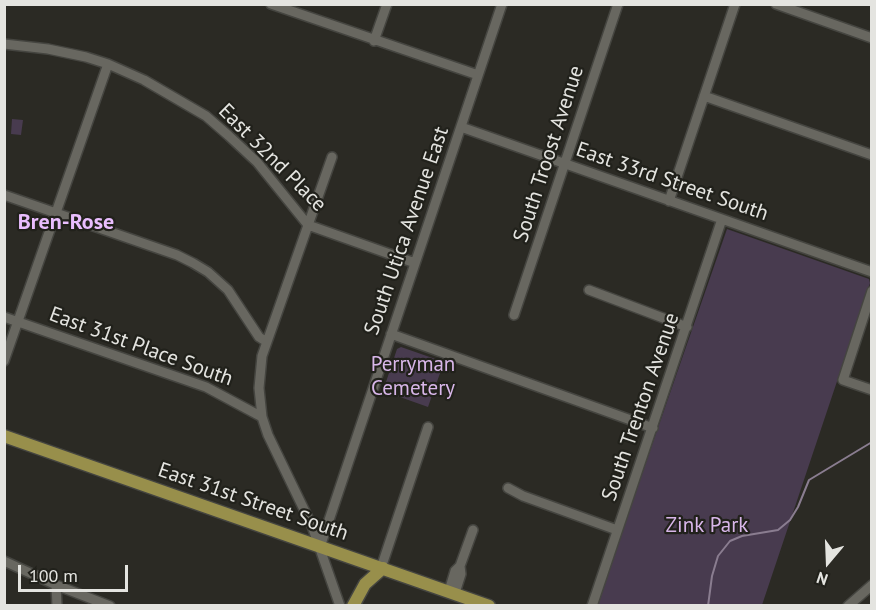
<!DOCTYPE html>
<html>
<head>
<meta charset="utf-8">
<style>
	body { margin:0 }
	#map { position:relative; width:876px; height:610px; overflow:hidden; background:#2b2a24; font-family:"PT Sans",sans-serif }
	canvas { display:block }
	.frame { position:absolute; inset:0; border:6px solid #e4e4e0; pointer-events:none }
	.north { position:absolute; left:798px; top:532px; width:60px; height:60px; -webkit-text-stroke:4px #21211b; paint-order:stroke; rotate:199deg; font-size:16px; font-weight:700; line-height:24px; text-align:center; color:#e4e4e0 }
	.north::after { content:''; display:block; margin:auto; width:21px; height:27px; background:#e4e4e0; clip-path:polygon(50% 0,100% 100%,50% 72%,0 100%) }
	.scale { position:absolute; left:18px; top:565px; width:110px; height:27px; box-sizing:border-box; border:3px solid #e4e4e0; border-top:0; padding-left:8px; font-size:18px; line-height:21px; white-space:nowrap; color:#e4e4e0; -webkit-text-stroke:4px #21211b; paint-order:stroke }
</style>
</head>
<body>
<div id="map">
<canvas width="876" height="610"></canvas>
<div class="frame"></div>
<div class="north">N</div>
<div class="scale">100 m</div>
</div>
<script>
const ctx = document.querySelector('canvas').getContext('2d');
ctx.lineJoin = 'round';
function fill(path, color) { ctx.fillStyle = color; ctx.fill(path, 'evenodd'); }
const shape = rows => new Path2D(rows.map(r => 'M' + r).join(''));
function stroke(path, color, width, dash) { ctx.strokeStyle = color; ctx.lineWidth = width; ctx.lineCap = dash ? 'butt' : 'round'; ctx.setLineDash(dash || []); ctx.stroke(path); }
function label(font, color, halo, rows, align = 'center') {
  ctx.font = font + ' "PT Sans",sans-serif'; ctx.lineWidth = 4.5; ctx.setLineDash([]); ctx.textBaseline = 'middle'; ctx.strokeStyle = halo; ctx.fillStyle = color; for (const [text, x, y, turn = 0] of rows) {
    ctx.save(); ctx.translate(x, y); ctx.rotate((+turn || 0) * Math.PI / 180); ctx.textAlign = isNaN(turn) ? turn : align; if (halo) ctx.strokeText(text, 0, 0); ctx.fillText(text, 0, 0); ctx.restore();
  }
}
const green = shape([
	[12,119,23,120,21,135,11,134],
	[727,229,869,279,870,283,762,605,596,606],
	[401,347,444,362,428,407,383,391,397,349]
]);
const stream = shape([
	[708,606,712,576,718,556,730,541,742,536,778,530,790,520,798,507,809,480,872,442]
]);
const minor = shape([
	[271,4,478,75],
	[776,4,872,38],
	[374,41,387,4],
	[4,44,48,49,86,57,108,64,144,80,206,116,229,136,257,162,308,225,415,263],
	[704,96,872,155],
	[461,127,872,272],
	[332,157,262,356,259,388,262,417,268,435,312,526,340,606],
	[4,195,177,255,193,263,208,272,228,290,259,337,267,342],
	[669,201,735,4],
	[589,290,687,327],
	[872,291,843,380,872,390],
	[514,315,618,4],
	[4,317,206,387,262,417],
	[391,334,653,428],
	[4,361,108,64],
	[508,488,523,496,617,530],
	[320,547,502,4],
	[4,561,56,585,110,606],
	[460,566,473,530],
	[381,568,428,427],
	[56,585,57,606],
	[449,591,455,571,460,566,461,574,455,593],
	[592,606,722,219],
	[848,606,872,585]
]);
const major = shape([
	[4,436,489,606],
	[353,606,365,584,383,568]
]);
const streetNames = [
	["South Troost Avenue",549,154,-72],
	["East 32nd Place",272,158,45],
	["East 33rd Street South",672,182,19],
	["South Utica Avenue East",407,231,-71],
	["East 31st Place South",141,347,20],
	["South Trenton Avenue",641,407,-71],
	["East 31st Street South",253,502,19]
];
const parkNames = [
	["Perryman",413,365],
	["Cemetery",413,389],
	["Zink Park",707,526]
];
const neighbourhoodNames = [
	["Bren-Rose",66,223]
];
fill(green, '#483b4f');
stroke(stream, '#8a7d90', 2);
stroke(minor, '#454540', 12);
stroke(major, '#454540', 15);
stroke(minor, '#686760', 9);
stroke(major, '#988f4b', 12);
label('21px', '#e4e4e0', '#21211b', streetNames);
label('21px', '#d8b6e9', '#21211b', parkNames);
label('bold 22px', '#e9bdfe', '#21211b', neighbourhoodNames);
</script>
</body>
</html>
